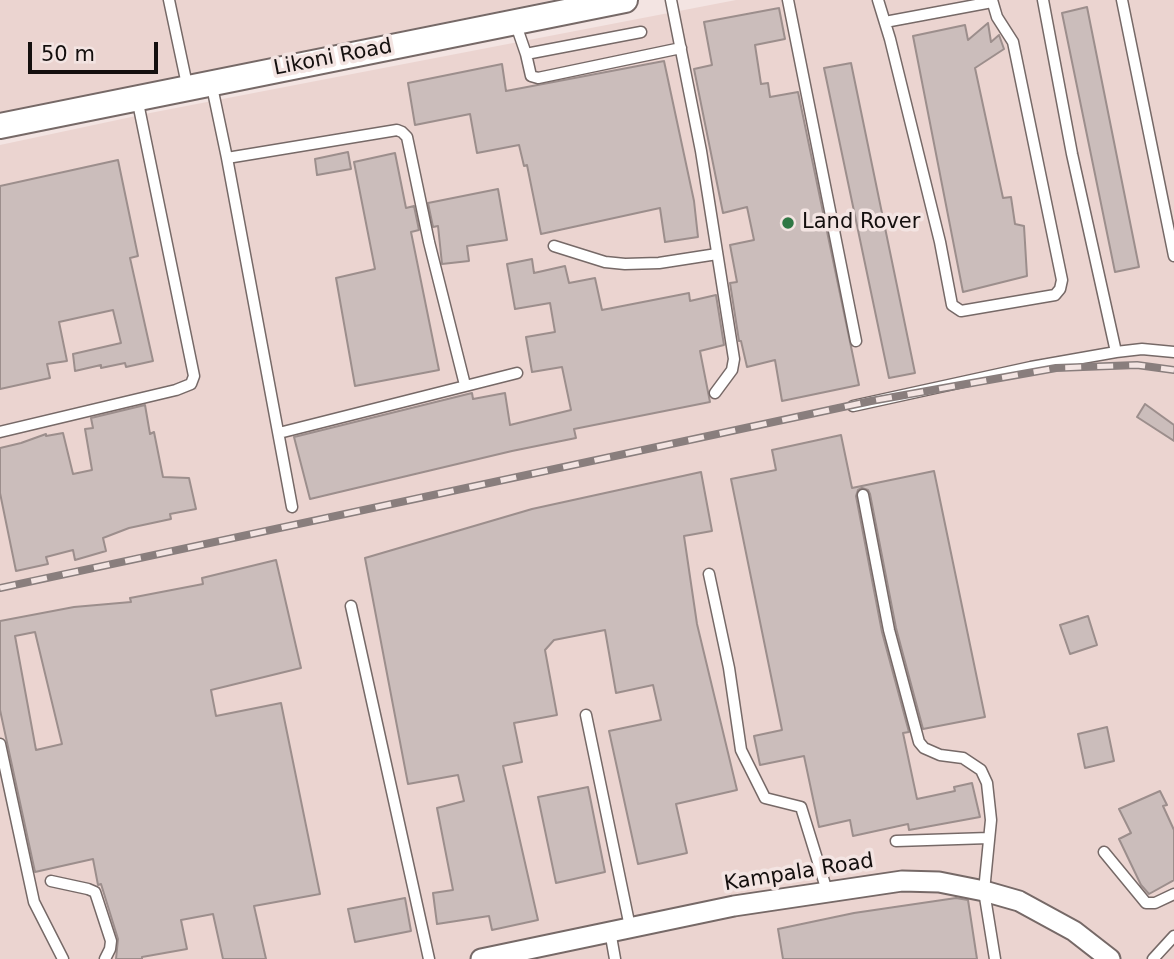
<!DOCTYPE html>
<html>
<head>
<meta charset="utf-8">
<style>
	body { margin:0 }
	#map { position:relative; width:1174px; height:959px; overflow:hidden; background:#f3e4e2; font-family:"DejaVu Sans",sans-serif }
	canvas { display:block }
	.scale { position:absolute; left:28px; top:42px; width:130px; height:32px; box-sizing:border-box; border:4px solid #140f0e; border-top:0; padding-left:9px; font-size:21px; line-height:24px; white-space:nowrap; color:#140f0e; -webkit-text-stroke:5px #f3e4e2; paint-order:stroke }
</style>
</head>
<body>
<div id="map">
<canvas width="1174" height="959"></canvas>
<div class="scale">50 m</div>
</div>
<script>
const ctx = document.querySelector('canvas').getContext('2d');
ctx.lineJoin = 'round';
function fill(path, color) { ctx.fillStyle = color; ctx.fill(path, 'evenodd'); }
const shape = rows => new Path2D(rows.map(r => 'M' + r).join(''));
function stroke(path, color, width, dash) { ctx.strokeStyle = color; ctx.lineWidth = width; ctx.lineCap = dash ? 'butt' : 'round'; ctx.setLineDash(dash || []); ctx.stroke(path); }
function label(font, color, halo, rows, align = 'center') {
  ctx.font = font + ' "DejaVu Sans",sans-serif'; ctx.lineWidth = 7; ctx.setLineDash([]); ctx.textBaseline = 'middle'; ctx.strokeStyle = halo; ctx.fillStyle = color; for (const [text, x, y, turn = 0] of rows) {
    ctx.save(); ctx.translate(x, y); ctx.rotate((+turn || 0) * Math.PI / 180); ctx.textAlign = isNaN(turn) ? turn : align; if (halo) ctx.strokeText(text, 0, 0); ctx.fillText(text, 0, 0); ctx.restore();
  }
}
const built = shape([
	[0,0,553,0,0,113],
	[736,0,1174,0,1174,959,0,959,0,145,150,113]
]);
const building = shape([
	[1087,7,1139,267,1115,272,1062,13,1087,7],
	[779,8,785,39,755,45,761,84,768,83,770,97,798,92,859,385,782,401,775,360,747,367,741,341,739,341,730,283,737,282,730,245,754,240,747,207,723,213,694,69,712,65,704,22,779,8],
	[988,23,991,42,999,35,1004,49,975,68,1003,198,1011,197,1015,224,1024,226,1027,276,963,292,913,36,965,25,968,40,988,23],
	[664,61,694,201,698,237,665,242,660,208,541,234,527,165,524,166,519,145,477,153,470,114,415,125,408,83,502,64,506,91,664,61],
	[851,63,915,373,889,378,824,68,851,63],
	[348,152,351,169,317,175,315,159,348,152],
	[395,153,406,208,414,206,419,230,411,232,439,370,355,386,336,278,375,269,354,162,395,153],
	[118,160,138,256,130,258,153,361,126,367,125,363,101,368,101,365,75,371,73,354,121,343,113,310,59,322,67,361,47,364,50,378,0,389,0,186,118,160],
	[498,189,507,240,467,246,469,261,442,264,438,226,433,227,428,203,498,189],
	[532,259,534,273,565,266,569,283,595,278,602,310,689,293,690,301,716,295,724,345,700,351,710,402,574,429,576,438,512,451,310,499,294,437,472,393,473,399,505,393,510,425,571,410,562,367,532,372,526,337,555,332,550,303,515,309,507,264,532,259],
	[1145,404,1174,425,1174,441,1137,417,1145,404],
	[145,405,150,434,154,432,163,477,189,478,196,509,170,514,171,519,129,528,103,538,106,551,75,560,73,550,46,557,48,564,16,571,0,493,0,448,21,443,46,434,46,436,63,433,73,474,92,470,85,429,93,428,91,418,145,405],
	[841,435,852,488,934,471,985,717,923,729,896,628,870,494,868,490,862,488,858,490,856,496,882,632,909,732,903,733,917,799,955,791,954,787,972,783,980,817,909,830,908,824,853,836,850,820,819,827,804,756,760,765,754,736,782,730,731,479,776,470,772,450,841,435],
	[701,472,712,531,684,536,697,624,737,790,676,804,687,853,638,864,609,731,661,720,653,685,616,693,605,630,554,640,545,650,557,715,514,723,522,762,503,766,538,920,492,930,489,916,437,924,433,893,453,890,437,808,464,801,458,775,408,784,365,558,532,509,701,472],
	[276,560,301,668,211,690,216,716,281,703,320,894,254,906,266,959,223,959,213,914,181,920,187,949,142,957,142,959,116,959,118,939,101,884,98,885,93,859,35,872,0,710,0,621,74,607,131,602,130,598,203,584,202,578,276,560],
	[35,632,62,744,36,750,15,636,35,632],
	[1088,616,1097,645,1070,654,1060,625,1088,616],
	[1107,727,1114,761,1085,768,1078,734,1107,727],
	[588,787,605,872,556,883,538,797,588,787],
	[1160,791,1167,805,1163,806,1174,830,1174,880,1149,894,1141,885,1119,839,1131,833,1119,809,1160,791],
	[405,898,411,931,355,942,348,909,405,898],
	[956,898,968,900,977,959,783,959,778,929,854,913,956,898]
]);
const service = shape([
	[169,0,186,80],
	[671,0,701,151,734,359,732,370,715,393],
	[788,0,856,341],
	[878,0,890,39,940,242,952,305,961,311,1055,295,1060,289,1062,280,1013,42,997,17,992,0],
	[1043,0,1072,154,1116,352,1142,349,1174,352],
	[1122,0,1174,256],
	[515,22,526,54,641,32],
	[885,22,992,2],
	[526,54,531,76,538,78,681,48],
	[211,82,227,158,292,507],
	[227,158,397,130,402,132,407,137,429,242,465,385],
	[554,246,605,262,625,264,659,263,717,254],
	[853,406,1031,367,1116,352],
	[0,432,176,390,191,384,194,376,137,98],
	[279,433,517,373],
	[863,495,889,630,919,742,924,748,940,755,963,758,981,770,987,783,991,820,984,891,995,959],
	[709,574,729,668,741,750,765,798,801,807,827,891],
	[351,606,429,959],
	[586,715,630,927],
	[0,744,34,902,63,959],
	[896,841,989,838],
	[1104,852,1146,903,1155,903,1174,894],
	[51,881,88,889,95,892,111,941,110,949,105,959],
	[610,931,615,959],
	[1153,959,1174,936]
]);
const minor = shape([
	[481,959,734,906,902,881,939,882,984,891,1019,901,1074,931,1110,959]
]);
const tertiary = shape([
	[0,126,625,0]
]);
const rail = shape([
	[0,588,871,401,1056,368,1137,365,1174,370]
]);
const markers = [
	[788,223,7,"#2f7744"]
];
const streetNames = [
	["Likoni Road",333,58,-11],
	["Kampala Road",799,873,-9]
];
const poiNames = [
	["Land Rover",802,223]
];
fill(built, '#ebd4d0');
fill(building, '#cbbdbb');
stroke(building, '#9c8e8c', 2);
stroke(service, '#766967', 13);
stroke(minor, '#766967', 23);
stroke(tertiary, '#766967', 28);
stroke(service, '#fff', 10);
stroke(minor, '#fff', 19);
stroke(tertiary, '#fff', 24);
stroke(rail, '#897e7d', 8);
stroke(rail, '#f3e4e2', 5, [16]);
for (const [x, y, r, color] of markers) { const dot = new Path2D(); dot.arc(x, y, r, 0, 2 * Math.PI); ctx.fillStyle = color; ctx.fill(dot); stroke(dot, '#f3e4e2', 2.5); }
label('21px', '#140f0e', '#f3e4e2', streetNames);
label('21px', '#140f0e', '#f3e4e2', poiNames, 'left');
</script>
</body>
</html>
